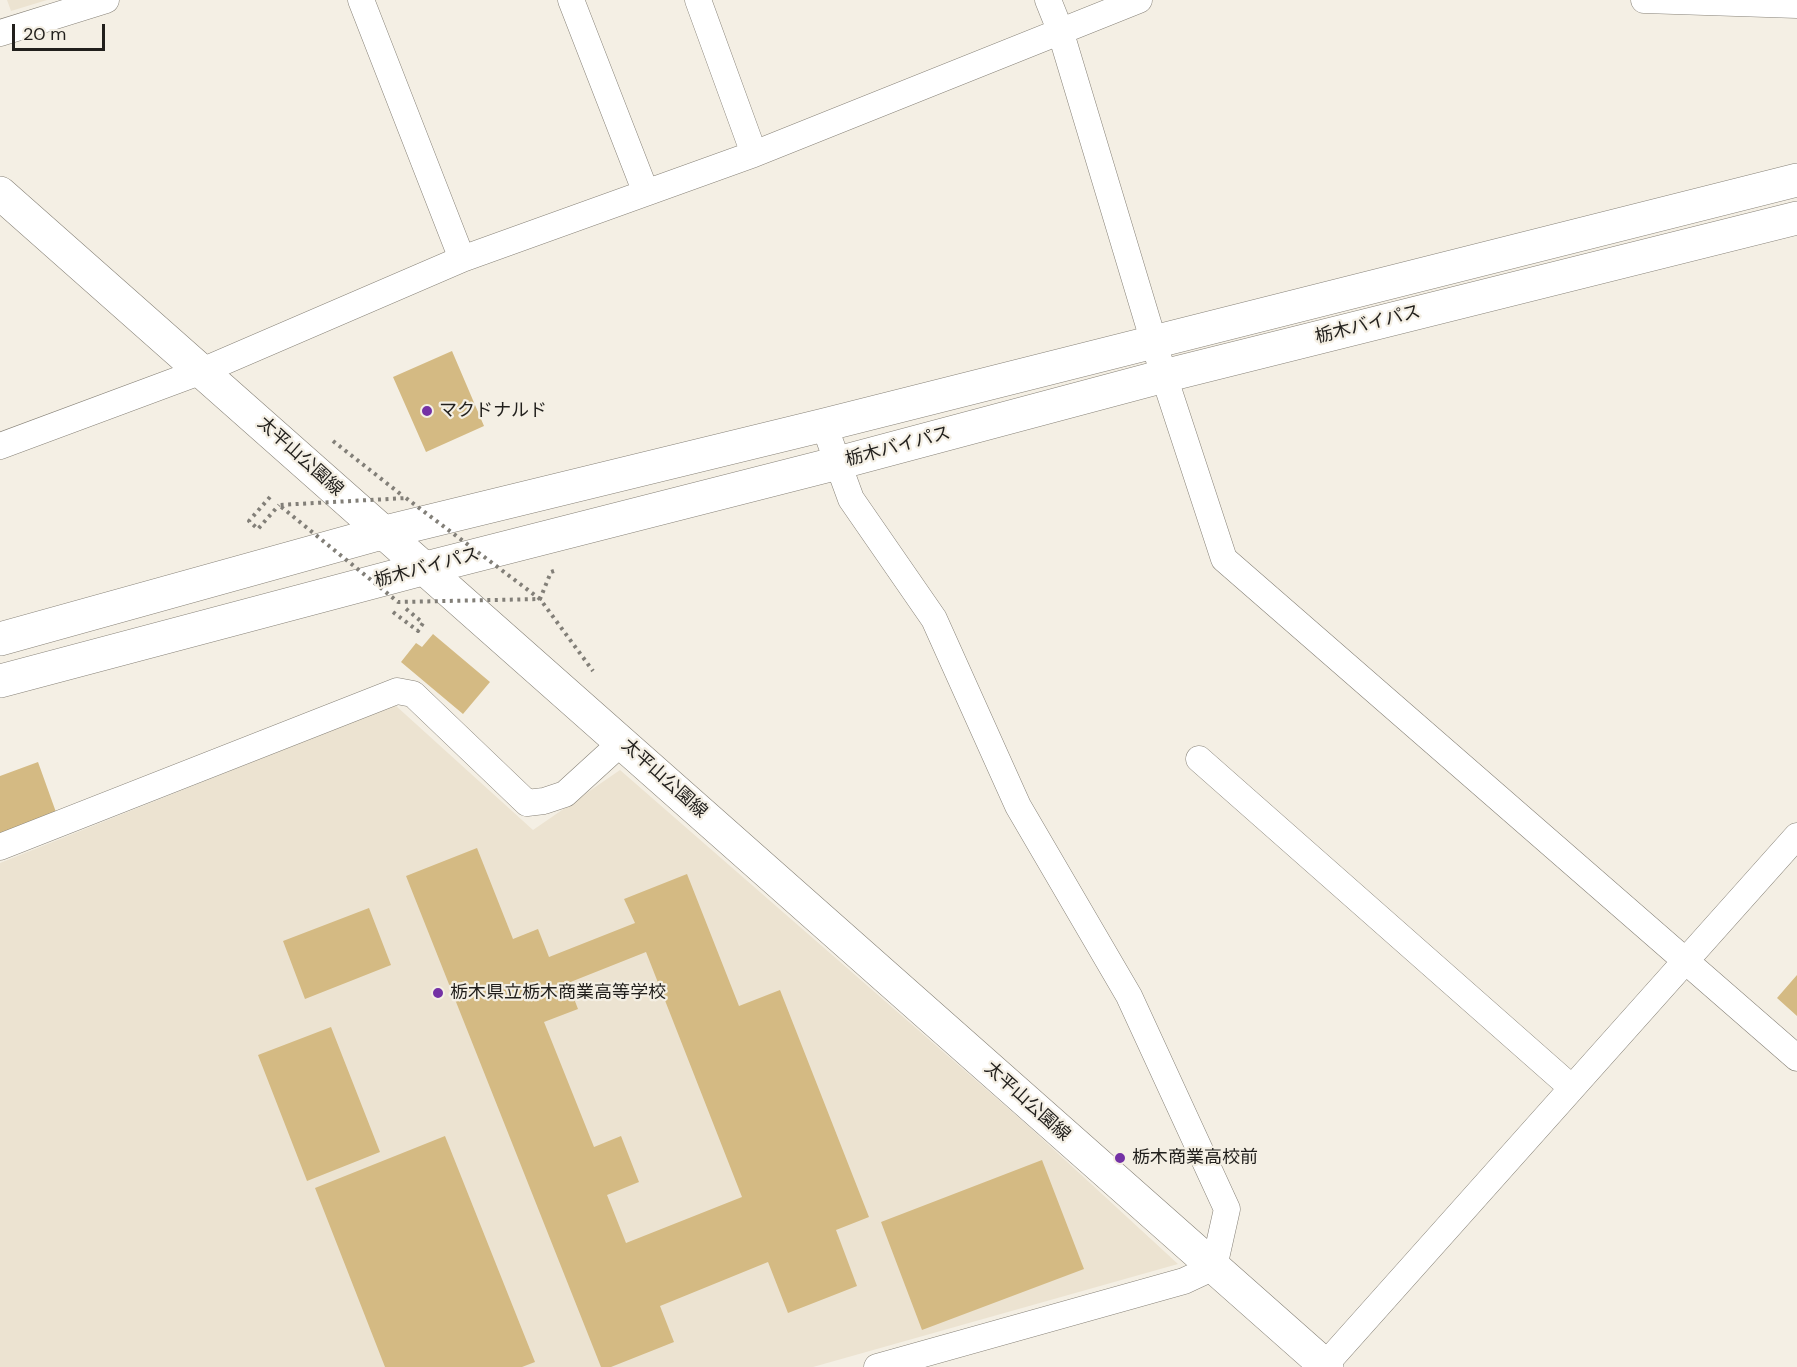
<!DOCTYPE html>
<html>
<head>
<meta charset="utf-8">
<style>
	body { margin:0 }
	#map { position:relative; width:1797px; height:1367px; overflow:hidden; background:#f4efe4; font-family:"DM Sans",sans-serif }
	canvas { display:block }
	.scale { position:absolute; left:12px; top:24px; width:93px; height:27px; box-sizing:border-box; border:3px solid #211f1c; border-top:0; padding-left:8px; font-size:18px; line-height:21px; white-space:nowrap; color:#211f1c; -webkit-text-stroke:4px #f4efe4; paint-order:stroke }
</style>
</head>
<body>
<div id="map">
<canvas width="1797" height="1367"></canvas>
<div class="scale">20 m</div>
</div>
<script>
const ctx = document.querySelector('canvas').getContext('2d');
ctx.lineJoin = 'round';
function fill(path, color) { ctx.fillStyle = color; ctx.fill(path, 'evenodd'); }
const shape = rows => new Path2D(rows.map(r => 'M' + r).join(''));
function stroke(path, color, width, dash) { ctx.strokeStyle = color; ctx.lineWidth = width; ctx.lineCap = dash ? 'butt' : 'round'; ctx.setLineDash(dash || []); ctx.stroke(path); }
function label(font, color, halo, rows, align = 'center') {
  ctx.font = font + ' "DM Sans","Noto Sans JP",sans-serif'; ctx.lineWidth = 4.5; ctx.setLineDash([]); ctx.textBaseline = 'middle'; ctx.strokeStyle = halo; ctx.fillStyle = color; for (const [text, x, y, turn = 0] of rows) {
    ctx.save(); ctx.translate(x, y); ctx.rotate((+turn || 0) * Math.PI / 180); ctx.textAlign = isNaN(turn) ? turn : align; if (halo) ctx.strokeText(text, 0, 0); ctx.fillText(text, 0, 0); ctx.restore();
  }
}
const built = shape([
	[7,0,47,0,11,11],
	[395,705,533,830,620,770,1026,1124,1178,1264,813,1367,0,1367,0,863]
]);
const building = shape([
	[452,351,484,426,426,452,393,377],
	[433,634,490,682,463,714,401,662,416,643,422,647],
	[38,762,57,815,0,836,0,776],
	[477,848,513,939,538,929,549,957,635,923,624,899,687,874,739,1006,780,990,869,1217,836,1230,857,1286,788,1313,768,1262,660,1306,674,1342,611,1367,601,1367,406,876],
	[646,952,742,1197,626,1243,607,1195,639,1182,621,1136,594,1147,544,1022,578,1009,568,983],
	[369,908,391,965,305,999,283,941],
	[1797,975,1797,1016,1777,998],
	[331,1027,380,1152,307,1181,258,1055],
	[445,1136,535,1362,522,1367,385,1367,315,1188],
	[1042,1160,1084,1269,922,1330,881,1222]
]);
const path = shape([
	[333,441,403,496],
	[270,497,249,521,258,529,279,505],
	[554,571,551,572,540,599,593,671],
	[393,612,418,631,423,623,404,607]
]);
const minor = shape([
	[361,0,462,259],
	[571,0,646,193],
	[698,0,754,154],
	[1048,0,1060,30,1164,376,1224,559,1797,1058],
	[1644,0,1797,5],
	[0,33,106,0],
	[824,425,851,499,934,619,1018,806,1129,996,1227,1209,1214,1267,1184,1281,877,1367],
	[0,446,202,371,462,259,754,154,1139,0],
	[1199,759,1572,1088],
	[0,847,397,691,413,694,527,803,544,801,565,794,622,742],
	[1325,1365,1797,836]
]);
const secondary = shape([
	[0,193,1327,1367],
	[0,639,385,532,824,425,1797,180],
	[0,681,426,568,838,463,1164,376,1797,218]
]);
const pathBridge = shape([
	[406,498,540,599,398,602,279,505,406,498]
]);
const markers = [
	[427,411,6,"#7431a5"],
	[438,993,6,"#7431a5"],
	[1120,1158,6,"#7431a5"]
];
const streetNames = [
	["栃木バイパス",1368,325,-14],
	["栃木バイパス",898,447,-15],
	["太平山公園線",300,457,42],
	["栃木バイパス",427,568,-15],
	["太平山公園線",664,779,42],
	["太平山公園線",1027,1102,42]
];
const poiNames = [
	["マクドナルド",439,411],
	["栃木県立栃木商業高等学校",450,993],
	["栃木商業高校前",1132,1158]
];
fill(built, '#ece3d1');
fill(building, '#d4ba83');
stroke(minor, '#878278', 27);
stroke(secondary, '#878278', 34);
stroke(path, '#827f78', 4, [3, 4.5]);
stroke(minor, '#fff', 26);
stroke(secondary, '#fff', 33);
stroke(pathBridge, '#827f78', 4, [3, 4.5]);
for (const [x, y, r, color] of markers) { const dot = new Path2D(); dot.arc(x, y, r, 0, 2 * Math.PI); ctx.fillStyle = color; ctx.fill(dot); stroke(dot, '#f4efe4', 2); }
label('18px', '#211f1c', '#f4efe4', streetNames);
label('18px', '#211f1c', '#f4efe4', poiNames, 'left');
</script>
</body>
</html>
